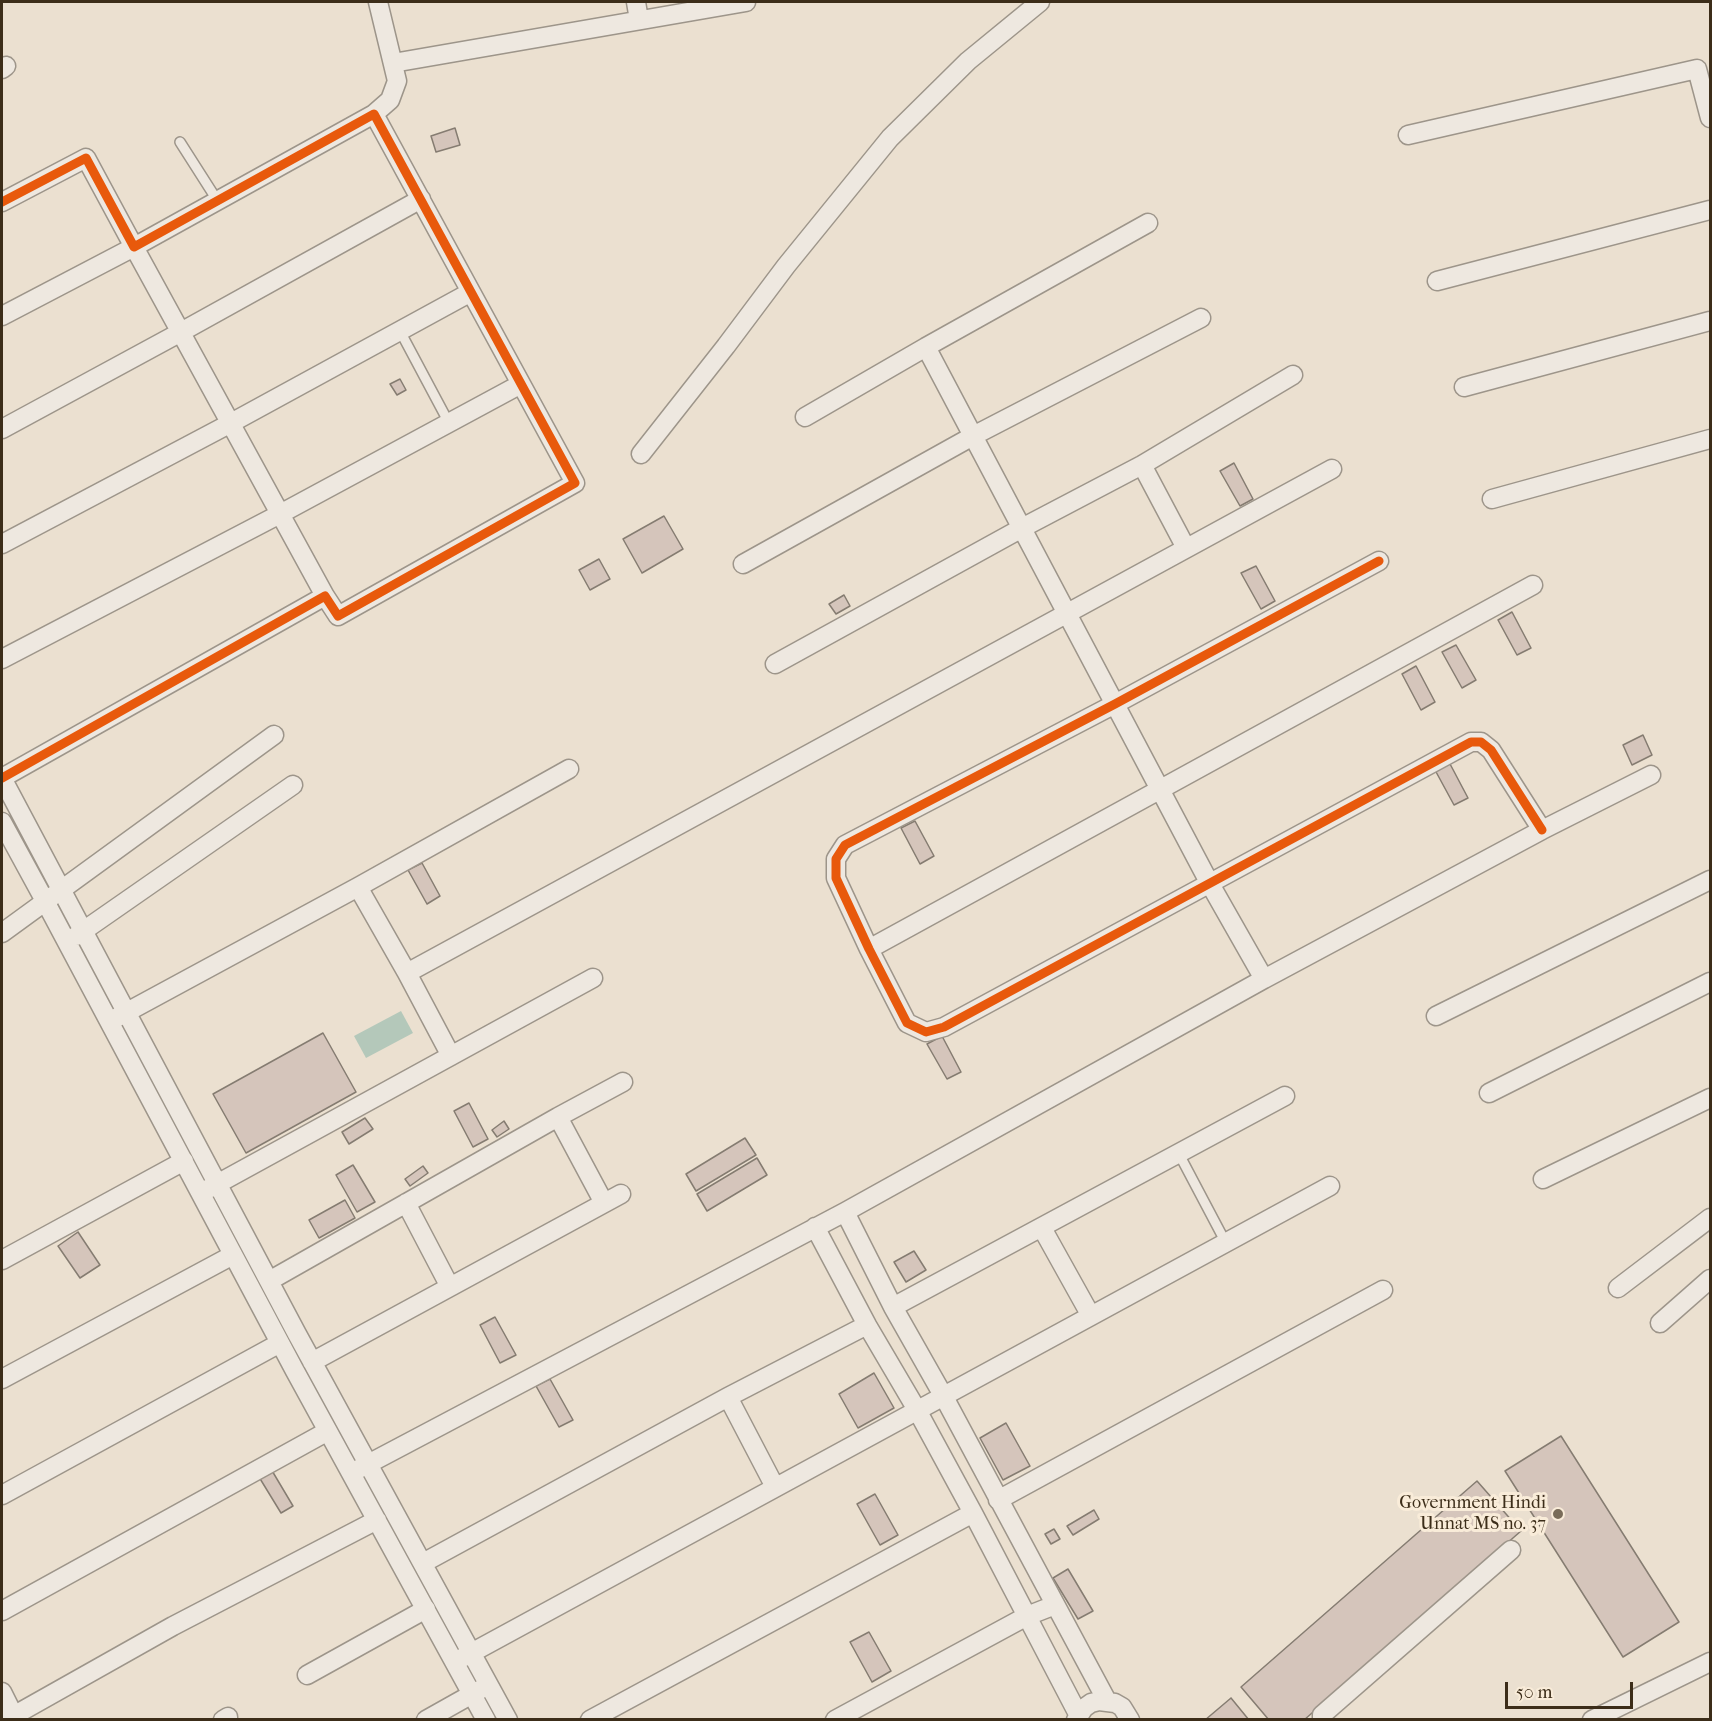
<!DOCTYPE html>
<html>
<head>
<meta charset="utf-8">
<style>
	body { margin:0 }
	#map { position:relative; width:1712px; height:1721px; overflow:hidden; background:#ebe0d0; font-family:"IM FELL French Canon",serif }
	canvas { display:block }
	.frame { position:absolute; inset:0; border:3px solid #3c2d19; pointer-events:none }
	.scale { position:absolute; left:1505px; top:1682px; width:128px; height:27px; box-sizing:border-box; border:3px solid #3c2d19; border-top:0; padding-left:8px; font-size:18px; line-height:21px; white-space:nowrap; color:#3c2d19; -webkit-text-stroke:4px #f9ecd9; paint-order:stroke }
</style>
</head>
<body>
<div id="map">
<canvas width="1712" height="1721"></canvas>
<div class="frame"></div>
<div class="scale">50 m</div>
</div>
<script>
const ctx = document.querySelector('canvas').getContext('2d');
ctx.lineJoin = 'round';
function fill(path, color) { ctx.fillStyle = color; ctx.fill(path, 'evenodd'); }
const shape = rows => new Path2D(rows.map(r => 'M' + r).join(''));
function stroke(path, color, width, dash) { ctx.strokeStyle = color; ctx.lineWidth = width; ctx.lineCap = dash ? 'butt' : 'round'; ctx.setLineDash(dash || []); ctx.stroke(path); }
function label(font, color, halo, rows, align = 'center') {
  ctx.font = font + ' "IM FELL French Canon",serif'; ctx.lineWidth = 6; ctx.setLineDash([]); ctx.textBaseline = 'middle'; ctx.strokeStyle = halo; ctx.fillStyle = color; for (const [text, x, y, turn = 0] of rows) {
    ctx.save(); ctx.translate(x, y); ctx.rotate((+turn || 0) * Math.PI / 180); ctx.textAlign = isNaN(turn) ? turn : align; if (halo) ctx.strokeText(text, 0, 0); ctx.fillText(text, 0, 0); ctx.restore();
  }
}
const water = shape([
	[401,1011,413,1033,366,1058,354,1036]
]);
const building = shape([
	[455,128,460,145,436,152,431,136,455,128],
	[400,379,406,390,397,395,390,384,400,379],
	[1234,463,1253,499,1240,506,1220,471,1234,463],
	[664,516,683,549,642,573,623,539,664,516],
	[599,559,610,579,590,590,579,570,599,559],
	[1256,566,1275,601,1261,609,1241,573,1256,566],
	[844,595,850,606,836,614,829,604,844,595],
	[1512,612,1531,648,1517,655,1498,620,1512,612],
	[1456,645,1476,680,1462,688,1442,652,1456,645],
	[1416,666,1435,702,1421,710,1402,674,1416,666],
	[1643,735,1652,755,1632,765,1623,745,1643,735],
	[1449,762,1468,798,1454,805,1435,770,1449,762],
	[915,821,934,856,920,864,901,828,915,821],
	[422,863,440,896,427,904,408,870,422,863],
	[323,1033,356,1092,246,1153,213,1094,323,1033],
	[942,1036,961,1072,947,1079,927,1044,942,1036],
	[469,1103,488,1139,473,1147,454,1111,469,1103],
	[365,1118,373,1129,349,1144,342,1132,365,1118],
	[504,1121,509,1129,497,1137,492,1130,504,1121],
	[745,1138,756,1155,696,1191,686,1174,745,1138],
	[757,1158,767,1175,707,1211,697,1194,757,1158],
	[353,1165,375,1202,357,1212,336,1175,353,1165],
	[423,1166,428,1173,410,1186,405,1179,423,1166],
	[345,1200,355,1218,319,1238,309,1220,345,1200],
	[78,1232,100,1265,80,1278,58,1246,78,1232],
	[914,1251,926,1270,906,1282,894,1262,914,1251],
	[495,1317,516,1355,500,1363,480,1325,495,1317],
	[874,1373,894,1408,858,1428,839,1394,874,1373],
	[550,1379,573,1420,559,1427,536,1386,550,1379],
	[1006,1423,1030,1466,1003,1480,980,1438,1006,1423],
	[1561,1436,1679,1622,1623,1657,1505,1471,1561,1436],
	[271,1469,293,1506,281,1513,259,1477,271,1469],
	[1477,1481,1521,1531,1304,1720,1269,1720,1241,1687,1477,1481],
	[875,1494,898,1535,880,1545,857,1504,875,1494],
	[1094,1510,1099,1519,1073,1535,1067,1526,1094,1510],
	[1054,1529,1060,1539,1051,1544,1045,1534,1054,1529],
	[1068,1569,1093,1611,1078,1619,1053,1578,1068,1569],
	[869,1632,891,1671,872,1682,850,1642,869,1632],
	[1231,1698,1249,1720,1205,1720,1231,1698]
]);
const service = shape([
	[180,142,217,200],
	[400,331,449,423],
	[1179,1154,1226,1243]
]);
const minor = shape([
	[636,2,639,20],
	[393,63,746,2],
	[2,69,6,66],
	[374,114,390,100,397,81,378,2],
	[1408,135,1697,69,1710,118],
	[2,202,86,158,134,247,374,114,575,483,338,616,325,596,2,778],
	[1148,223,926,347,1210,884,1264,979,1542,830,1651,775],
	[1437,281,1710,210],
	[2,316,134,247,325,596],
	[1464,387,1710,321],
	[805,417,926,347],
	[2,429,181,332,421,199],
	[641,454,726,346,786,266,890,138,968,61,1040,2],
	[1142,465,1186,548],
	[1492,499,1710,439],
	[2,544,231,423,471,292],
	[1379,561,1115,704,845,845,836,859,836,878,869,949,907,1023,926,1032,944,1027,1471,742,1481,742,1491,750,1542,830],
	[743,564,973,436,1201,318],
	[2,659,280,514,521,384],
	[775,664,1022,528,1142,465,1293,375],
	[2,778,297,1334,508,1720],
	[2,822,45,901,295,1371,486,1720],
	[358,887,407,973,451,1056],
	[2,933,274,735],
	[76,936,293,785],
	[869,949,1533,585],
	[407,973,1332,469],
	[1436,1016,1710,880],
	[116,1018,358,887,569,769],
	[1489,1093,1710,982],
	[558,1117,604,1203],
	[1543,1179,1710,1098],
	[208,1189,593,978],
	[406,1203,450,1287],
	[845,1212,893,1307,944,1397,1107,1701],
	[815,1227,867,1325,917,1410,973,1513,1078,1714],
	[1042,1228,1091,1316],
	[2,1260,184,1161],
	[269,1281,558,1117,623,1082],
	[1618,1288,1710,1218],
	[893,1307,1285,1096],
	[1660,1323,1710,1279],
	[312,1362,621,1194],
	[2,1379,233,1255],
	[728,1397,775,1487],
	[351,1473,845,1212,1264,979],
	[2,1495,280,1343],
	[998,1500,1383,1290],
	[423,1563,728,1397,867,1325],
	[2,1611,328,1431],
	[462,1658,1330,1186],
	[307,1675,426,1609],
	[2,1692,16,1720],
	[6,1720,173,1626,377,1520],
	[223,1720,228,1717],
	[426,1720,483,1688],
	[590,1720,973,1513],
	[835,1720,1027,1616,1055,1605],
	[1076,1720,1084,1708,1091,1703,1099,1701,1115,1703,1122,1707,1130,1720],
	[1322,1720,1322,1715,1511,1550],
	[1592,1720,1710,1662]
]);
const cycleway = shape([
	[2,202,86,158,134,247,374,114,575,483,338,616,325,596,2,778],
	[1379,561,1115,704,845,845,836,859,836,878,869,949,907,1023,926,1032,944,1027,1471,742,1481,742,1491,750,1542,830]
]);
const markers = [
	[1558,1514,6,"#796c59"]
];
const poiNames = [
	["Government Hindi",1546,1504],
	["Unnat MS no. 37",1546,1525]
];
fill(water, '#b4c8ba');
fill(building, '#d5c5bb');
stroke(building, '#857c71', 1.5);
stroke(service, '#9d958a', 12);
stroke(minor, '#9d958a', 21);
stroke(service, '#eee8e0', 9);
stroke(minor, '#eee8e0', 18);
stroke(cycleway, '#e8590c', 9);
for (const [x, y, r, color] of markers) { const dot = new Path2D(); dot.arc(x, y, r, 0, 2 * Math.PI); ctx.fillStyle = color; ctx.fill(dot); stroke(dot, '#f9ecd9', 2); }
label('18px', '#3c2d19', '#f9ecd9', poiNames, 'right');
</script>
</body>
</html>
